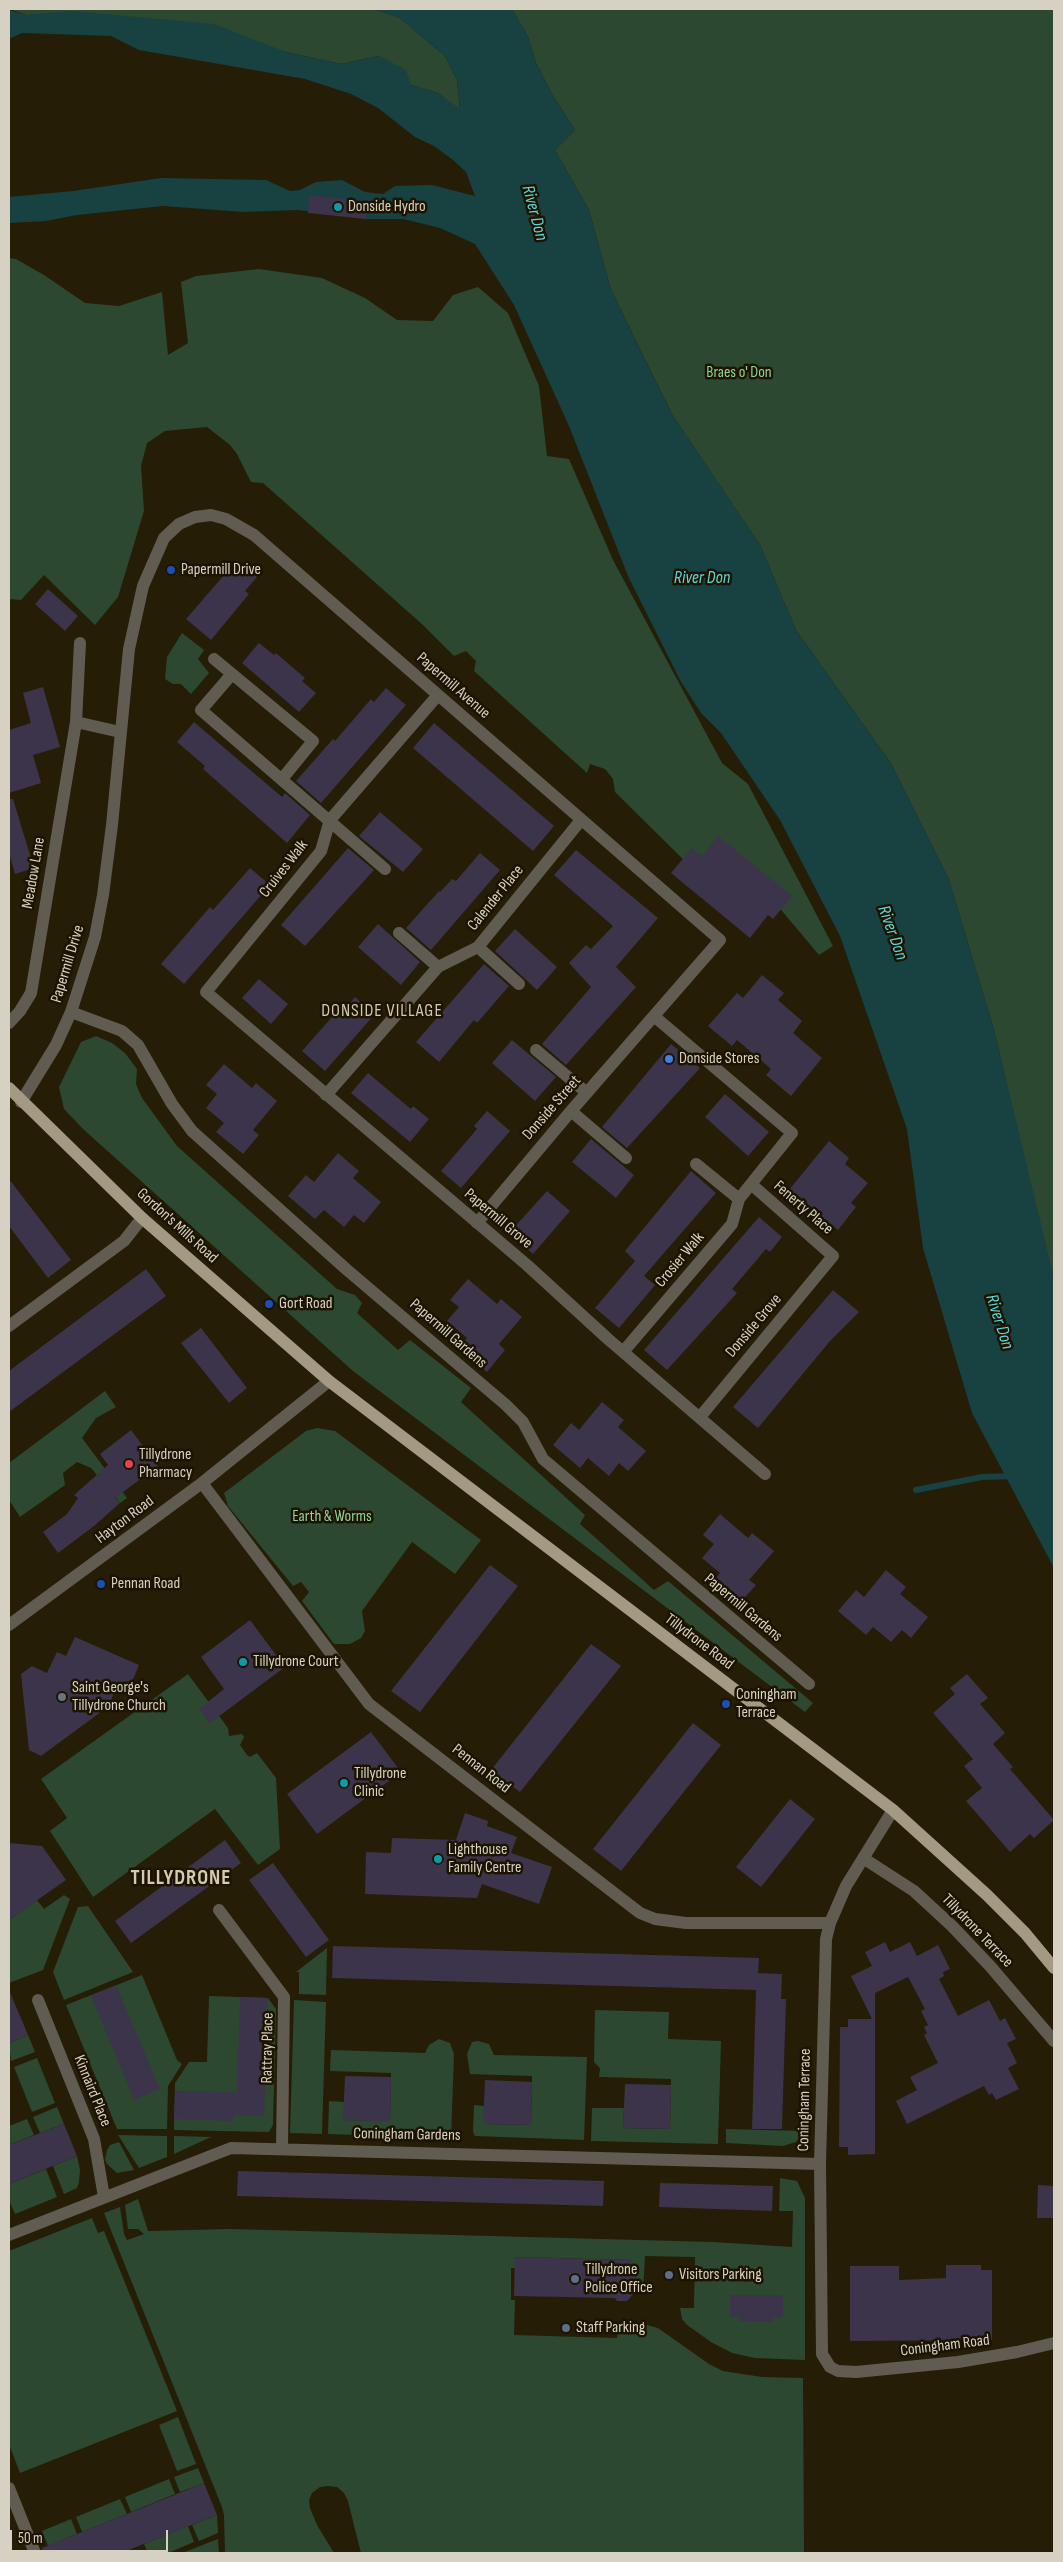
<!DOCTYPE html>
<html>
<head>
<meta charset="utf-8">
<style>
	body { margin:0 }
	#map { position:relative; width:1063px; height:2562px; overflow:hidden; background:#251d06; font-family:"Sofia Sans Condensed",sans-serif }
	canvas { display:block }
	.frame { position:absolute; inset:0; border:10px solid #d6d1c3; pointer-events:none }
	.scale { position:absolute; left:10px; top:2530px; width:158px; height:22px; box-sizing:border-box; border:2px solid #d6d1c3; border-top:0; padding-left:6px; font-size:15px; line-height:18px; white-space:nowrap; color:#d6d1c3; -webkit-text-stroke:4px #1c1400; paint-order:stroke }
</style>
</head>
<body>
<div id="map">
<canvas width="1063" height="2562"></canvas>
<div class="frame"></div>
<div class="scale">50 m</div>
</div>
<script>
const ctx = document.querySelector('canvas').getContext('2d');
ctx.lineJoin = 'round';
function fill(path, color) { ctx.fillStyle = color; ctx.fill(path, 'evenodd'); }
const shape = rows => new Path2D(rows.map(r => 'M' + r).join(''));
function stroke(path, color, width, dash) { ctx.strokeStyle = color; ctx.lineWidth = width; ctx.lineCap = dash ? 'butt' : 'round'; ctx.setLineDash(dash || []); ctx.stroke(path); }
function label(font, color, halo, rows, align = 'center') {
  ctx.font = font + ' "Sofia Sans Condensed",sans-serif'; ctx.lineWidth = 5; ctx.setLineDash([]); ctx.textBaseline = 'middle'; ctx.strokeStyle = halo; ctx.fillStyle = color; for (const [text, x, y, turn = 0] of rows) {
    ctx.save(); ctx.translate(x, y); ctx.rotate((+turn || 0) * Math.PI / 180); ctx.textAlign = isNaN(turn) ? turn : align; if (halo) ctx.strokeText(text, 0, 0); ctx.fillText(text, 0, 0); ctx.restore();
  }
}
const green = shape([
	[9,9,374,9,400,18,445,56,457,80,460,110,438,93,411,85,379,56,341,64,286,52,48,15,26,15],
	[512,9,1054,9,1054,1277,1045,1247,994,1030,949,880,890,762,796,630,760,545,673,416,611,290,589,210,555,150,575,130,553,96,536,63,528,37],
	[9,258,16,259,44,275,85,303,119,306,162,292,168,355,188,343,181,282,196,276,259,269,322,278,365,298,397,320,433,321,453,295,478,287,508,313,539,386,547,456,569,459,613,560,722,763,748,784,833,946,819,955,777,905,697,873,615,792,613,779,605,769,590,764,587,773,474,671,476,661,466,651,454,656,423,625,263,483,251,482,237,454,230,445,207,427,165,431,147,443,141,466,144,511,118,597,95,625,44,575,21,600,9,599],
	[182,633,204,650,198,659,209,673,191,694,181,684,173,684,165,679,167,657],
	[96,1036,112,1043,125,1053,137,1069,136,1084,142,1098,177,1146,337,1289,355,1295,362,1303,357,1313,398,1350,410,1340,471,1388,461,1402,585,1515,580,1524,654,1590,668,1581,813,1703,805,1712,353,1371,83,1129,64,1109,59,1087,81,1042],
	[105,1391,116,1407,96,1418,82,1438,127,1498,120,1503,91,1468,77,1462,63,1473,65,1485,20,1517,9,1500,9,1463],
	[317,1428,335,1431,481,1540,455,1574,412,1542,362,1611,365,1631,361,1638,350,1644,334,1644,302,1601,309,1592,301,1582,293,1586,228,1506,224,1493,306,1431],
	[188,1674,228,1728,229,1736,242,1734,244,1737,240,1745,247,1755,250,1757,257,1753,276,1778,280,1849,258,1865,215,1809,93,1897,50,1831,67,1818,41,1779],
	[64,1895,70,1899,43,1970,9,1983,9,1920,37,1900,44,1909],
	[88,1906,133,1972,64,2000,53,1972,78,1907],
	[327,1948,326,1995,299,1994,299,1972,296,1972],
	[142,1975,177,2060,182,2064,168,2086,167,2129,117,2129,66,2005],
	[209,1996,268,1998,276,2009,273,2125,269,2132,174,2130,175,2083,189,2062,207,2062],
	[294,2000,326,2002,322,2134,290,2133],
	[595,2010,669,2012,668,2039,721,2041,718,2144,591,2141,592,2108,624,2108,623,2128,670,2129,671,2085,671,2079,599,2077,600,2068,594,2062],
	[28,2035,35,2052,11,2061,9,2043],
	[439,2039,450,2043,454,2054,451,2138,328,2134,329,2101,344,2102,344,2120,390,2121,391,2073,330,2071,331,2050,425,2053,429,2045],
	[478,2041,489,2044,494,2055,587,2057,584,2140,475,2136,473,2132,474,2105,484,2106,484,2124,531,2125,532,2076,470,2074,467,2054,472,2042],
	[37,2058,55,2103,32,2112,14,2067],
	[57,2107,64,2124,40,2133,33,2117],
	[27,2119,34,2135,9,2145,9,2126],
	[726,2129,804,2131,796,2142,783,2146,726,2143],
	[118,2135,167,2136,167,2157,139,2168],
	[174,2136,211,2137,174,2154],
	[119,2142,134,2170,117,2173,107,2164,105,2160,107,2150,110,2145],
	[77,2156,80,2170,79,2182,77,2188,64,2194,53,2166],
	[46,2169,57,2197,15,2214,9,2200,9,2184],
	[780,2178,797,2181,805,2198,805,2360,755,2358,732,2353,711,2342,687,2325,682,2319,680,2308,694,2308,695,2257,645,2256,643,2292,636,2291,636,2267,632,2267,632,2260,515,2257,515,2268,511,2268,511,2300,515,2300,514,2335,617,2338,618,2322,640,2323,658,2328,709,2364,723,2371,762,2377,803,2378,804,2553,361,2553,348,2501,344,2493,337,2487,328,2486,320,2487,312,2493,309,2500,310,2508,317,2525,334,2553,225,2553,224,2515,222,2507,104,2213,120,2207,124,2234,127,2240,144,2234,138,2229,128,2229,125,2205,138,2199,148,2231,231,2229,713,2242,792,2247,793,2211,779,2211],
	[92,2218,98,2233,104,2231,177,2411,20,2473,9,2444,9,2251],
	[178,2417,196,2464,177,2471,159,2425],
	[198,2468,204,2483,180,2492,174,2477],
	[169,2479,175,2494,131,2512,125,2497],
	[120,2499,127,2514,82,2532,76,2517],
	[217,2515,218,2533,199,2541,192,2525],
	[71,2519,77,2534,55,2543,59,2553,51,2553,42,2531],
	[188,2526,194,2542,168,2553,148,2553,144,2544],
	[218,2539,219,2553,182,2553]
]);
const water = shape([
	[374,9,512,9,528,37,536,63,553,96,575,130,555,150,589,210,611,290,673,416,760,545,796,630,890,762,949,880,994,1030,1054,1278,1054,1568,972,1413,923,1248,907,1129,840,936,780,820,721,733,701,713,681,682,628,576,569,426,514,305,475,244,440,228,403,219,366,219,298,210,244,212,163,206,77,215,46,221,9,223,9,197,73,191,161,178,266,180,290,191,300,190,316,182,342,180,365,192,383,194,395,186,432,185,475,196,466,172,453,160,434,146,415,137,378,108,351,94,305,79,139,50,111,36,22,33,9,39,9,10,26,15,71,11,214,24,286,52,341,64,379,56,406,70,411,85,438,93,460,109,457,80,445,56,400,18]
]);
const stream = shape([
	[916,1490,982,1477,1014,1476]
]);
const building = shape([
	[309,195,368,201,366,219,308,213],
	[237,560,257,577,245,591,249,594,211,640,186,619],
	[48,589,78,616,65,631,35,604],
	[259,643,274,655,276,653,305,678,302,681,316,693,299,712,242,663],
	[43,687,60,747,33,755,41,783,9,793,9,730,31,723,23,693],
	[386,688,406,705,321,803,296,781,333,739,335,741,371,699,374,702],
	[194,722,282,797,285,793,310,815,287,843,203,769,205,766,177,742],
	[434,723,554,826,533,851,413,748],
	[9,799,13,799,34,868,15,874,9,853],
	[380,812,423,849,403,872,359,836],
	[718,836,792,896,773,919,768,915,750,938,671,873,692,848,702,856],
	[348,848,374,870,305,946,281,925],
	[576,850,658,918,616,967,636,987,566,1065,542,1044,591,987,569,963,586,945,591,949,613,926,554,875],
	[480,853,500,870,431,950,406,928,439,891,440,892,452,879,456,881],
	[250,868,270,885,184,984,161,964,210,907,213,910],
	[378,924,420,962,401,985,358,947],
	[515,929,557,967,537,990,495,951],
	[484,964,509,986,477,1023,474,1020,439,1062,416,1042],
	[762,975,784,993,778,1000,802,1021,793,1033,822,1058,791,1096,766,1075,771,1069,737,1040,732,1046,708,1026,737,993,743,998],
	[259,979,288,1004,271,1024,242,998],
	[355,997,374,1015,325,1071,302,1051,340,1008,343,1011],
	[512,1040,556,1077,535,1101,492,1063],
	[671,1044,700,1068,627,1148,602,1127],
	[224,1064,252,1088,256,1083,277,1101,253,1130,259,1135,243,1154,216,1132,224,1123,206,1108,217,1094,206,1085],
	[368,1073,411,1109,413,1106,429,1119,410,1142,351,1093],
	[725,1094,769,1132,748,1156,705,1117],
	[487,1111,510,1131,461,1188,441,1171,477,1129,474,1126],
	[591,1139,634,1175,616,1198,572,1162],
	[829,1141,849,1158,845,1164,868,1183,851,1203,856,1207,838,1230,789,1190],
	[338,1153,359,1171,353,1178,381,1202,364,1223,354,1215,344,1227,324,1210,315,1219,288,1196,306,1175,314,1182],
	[691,1171,716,1193,644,1276,655,1285,619,1328,595,1308,635,1261,625,1251],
	[9,1179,71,1260,48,1278,9,1226],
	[547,1191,570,1211,533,1254,509,1233],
	[759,1217,782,1237,770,1252,766,1249,732,1289,737,1293,667,1370,644,1350],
	[146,1269,166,1296,9,1412,9,1371],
	[468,1279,497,1304,501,1299,522,1317,499,1344,505,1350,487,1372,459,1348,467,1338,447,1321,459,1307,450,1300],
	[833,1290,859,1312,830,1341,758,1428,733,1407],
	[201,1328,247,1388,229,1403,181,1343],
	[602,1402,624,1420,618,1427,646,1451,628,1471,619,1463,609,1476,588,1458,580,1468,553,1445,571,1423,579,1430],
	[131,1430,158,1466,115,1498,120,1503,94,1526,58,1553,43,1532,67,1514,78,1498,74,1495,108,1465,100,1454],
	[720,1514,748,1538,752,1533,774,1551,749,1580,756,1585,739,1604,713,1582,720,1573,702,1558,714,1544,703,1535],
	[490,1565,518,1586,420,1712,391,1691],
	[886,1570,906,1587,900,1594,928,1617,911,1638,902,1630,891,1642,873,1627,866,1635,838,1611,856,1590,864,1597],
	[250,1620,285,1667,210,1723,199,1709,224,1689,201,1657],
	[75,1637,139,1665,130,1687,118,1682,109,1706,41,1756,29,1750,21,1674,32,1666,47,1673,57,1652,66,1656],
	[591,1644,621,1666,520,1792,491,1770],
	[967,1674,988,1698,980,1704,1005,1733,993,1744,1013,1767,1010,1769,1054,1820,1034,1838,1030,1834,1010,1852,966,1801,982,1788,964,1766,973,1759,933,1713,955,1694,950,1688],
	[693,1723,721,1745,621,1871,593,1849],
	[371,1732,401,1772,317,1834,287,1794],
	[790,1799,815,1819,761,1887,736,1867],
	[465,1813,488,1821,487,1826,517,1837,511,1853,552,1867,539,1904,482,1884,477,1898,365,1894,366,1852,391,1853,392,1838,456,1840],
	[225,1840,241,1863,131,1943,115,1921],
	[9,1843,42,1846,66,1880,9,1920],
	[273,1863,329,1940,306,1957,249,1880],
	[885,1942,890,1952,910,1942,917,1956,938,1945,950,1969,943,1972,944,1976,939,1979,958,2016,989,2000,1000,2021,1005,2018,1016,2039,1007,2043,1017,2063,1008,2068,1019,2089,996,2100,992,2093,989,2095,984,2086,907,2124,896,2101,917,2090,910,2077,938,2063,924,2035,927,2033,924,2027,928,2025,921,2011,925,2009,908,1977,875,1993,875,2154,848,2155,848,2147,839,2147,840,2027,848,2027,848,2019,872,2019,851,1976,872,1966,865,1952],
	[333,1946,759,1958,758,1973,782,1974,781,1999,786,1999,782,2129,752,2129,756,1990,332,1978],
	[116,1985,160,2089,134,2100,91,1996],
	[9,1990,28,2035,9,2043],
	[240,1997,268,1998,264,2116,233,2115,233,2121,174,2119,175,2091,237,2092],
	[345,2076,391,2077,390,2122,343,2120],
	[485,2080,532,2082,531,2125,483,2124],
	[625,2084,671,2085,670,2129,623,2128],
	[64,2124,77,2156,9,2184,9,2145],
	[238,2171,604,2181,603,2206,237,2196],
	[660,2183,773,2186,772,2211,659,2207],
	[1038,2185,1054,2186,1054,2218,1037,2218],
	[515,2257,632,2260,632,2267,636,2267,636,2291,627,2301,617,2301,615,2298,514,2296],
	[946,2265,981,2265,981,2270,992,2270,992,2340,850,2341,850,2266,899,2266,899,2280,946,2278],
	[730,2295,783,2295,783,2318,773,2318,773,2322,739,2321,739,2318,730,2317],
	[204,2483,217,2515,121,2553,43,2553,42,2548]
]);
const minor = shape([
	[214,659,313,741,282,779],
	[232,674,201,710,385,869],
	[438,695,330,820,321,851,206,992,527,1265,608,1339,765,1474],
	[76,722,120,732],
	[399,933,438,967],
	[478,947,519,984],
	[71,1012,122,1031,138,1045,172,1104,192,1131,346,1269,506,1405,523,1422,543,1459,809,1684],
	[9,1023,20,1011,31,993,76,722,80,643],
	[536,1050,587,1093],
	[326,1095,438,967,478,947,581,820],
	[21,1102,56,1045,71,1012,95,937,103,895,112,825,129,649,143,586,164,538,179,524,195,517,211,515,226,519,254,535,720,940,571,1111,477,1223],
	[571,1111,626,1158],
	[696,1164,739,1199],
	[9,1326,124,1241,142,1218],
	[623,1352,732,1224,739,1199,792,1133,655,1017],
	[700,1417,833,1256,751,1184],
	[202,1483,369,1704,640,1913,655,1919,686,1923,830,1923],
	[9,1625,202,1483,329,1381],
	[893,1810,846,1886,830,1923,826,1939,820,2164,822,2354,830,2367,838,2371,856,2372,958,2362,1017,2352,1054,2343],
	[863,1858,914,1891,952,1926,990,1966,1054,2041],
	[219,1910,284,1997,282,2148],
	[38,2000,94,2139,104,2197],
	[9,2235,231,2148,820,2164],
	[9,2488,35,2553]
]);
const major = shape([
	[9,1088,142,1218,329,1381,893,1810,987,1895,1025,1933,1054,1968]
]);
const markers = [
	[338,207,5,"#0f9aa8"],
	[171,570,5,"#1a4fb4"],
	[669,1059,5,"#3f7fe0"],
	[269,1304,5,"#1a4fb4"],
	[129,1464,5,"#e0444e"],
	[101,1584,5,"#1a4fb4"],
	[243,1662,5,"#0f9aa8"],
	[62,1697,5,"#6b7280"],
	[726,1704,5,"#1a4fb4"],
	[344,1783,5,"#0f9aa8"],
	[438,1859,5,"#0f9aa8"],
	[669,2275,5,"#5c6f8a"],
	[575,2279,5,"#5c6f8a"],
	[566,2328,5,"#5c6f8a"]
];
const poiNames = [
	["Donside Hydro",348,207],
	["Papermill Drive",181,570],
	["Donside Stores",679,1059],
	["Gort Road",279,1304],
	["Tillydrone",139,1455],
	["Pharmacy",139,1473],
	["Pennan Road",111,1584],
	["Tillydrone Court",253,1662],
	["Saint George's",72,1688],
	["Tillydrone Church",72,1706],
	["Coningham",736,1695],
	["Terrace",736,1713],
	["Tillydrone",354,1774],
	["Clinic",354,1792],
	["Lighthouse",448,1850],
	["Family Centre",448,1868],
	["Tillydrone",585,2270],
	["Police Office",585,2288],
	["Visitors Parking",679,2275],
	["Staff Parking",576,2328]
];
const parkNames = [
	["Braes o' Don",739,373],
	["Earth & Worms",332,1517]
];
const streetNames = [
	["Papermill Avenue",453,686,41],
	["Cruives Walk",284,869,-52],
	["Meadow Lane",34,873,-80],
	["Calender Place",496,898,-51],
	["Papermill Drive",68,964,-73],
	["Donside Street",552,1108,-49],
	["Fenerty Place",803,1208,41],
	["Papermill Grove",498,1219,40],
	["Gordon's Mills Road",177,1226,42],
	["Crosier Walk",680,1260,-50],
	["Donside Grove",754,1326,-50],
	["Papermill Gardens",448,1334,41],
	["Hayton Road",125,1520,-37],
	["Papermill Gardens",743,1608,40],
	["Tillydrone Road",699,1642,37],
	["Pennan Road",481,1769,38],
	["Tillydrone Terrace",977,1931,46],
	["Rattray Place",268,2048,-89],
	["Kinnaird Place",92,2091,68],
	["Coningham Terrace",805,2100,-89],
	["Coningham Gardens",407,2135,1],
	["Coningham Road",945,2346,-7]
];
const waterNames = [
	["River Don",534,213,75],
	["River Don",702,578],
	["River Don",892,933,70],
	["River Don",999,1322,72]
];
const neighbourhoodNames = [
	["DONSIDE VILLAGE",382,1011]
];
const districtNames = [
	["TILLYDRONE",181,1879]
];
fill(green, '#2c4830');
fill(water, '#184142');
stroke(stream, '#184142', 6);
fill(building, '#3c344a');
stroke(minor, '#615c51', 12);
stroke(major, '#a49a84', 12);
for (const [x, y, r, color] of markers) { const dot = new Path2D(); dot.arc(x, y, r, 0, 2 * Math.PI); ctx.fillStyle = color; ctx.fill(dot); stroke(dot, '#1c1400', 2); }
label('16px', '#d6d1c3', '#1c1400', poiNames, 'left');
label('16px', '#90d49a', '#1c1400', parkNames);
label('16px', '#d6d1c3', '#1c1400', streetNames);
label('italic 18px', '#5ed5d9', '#1c1400', waterNames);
ctx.letterSpacing = '1px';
label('18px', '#d4caae', '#1c1400', neighbourhoodNames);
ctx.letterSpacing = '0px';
ctx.letterSpacing = '1px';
label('bold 21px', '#d4caae', '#1c1400', districtNames);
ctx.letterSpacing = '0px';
</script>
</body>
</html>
